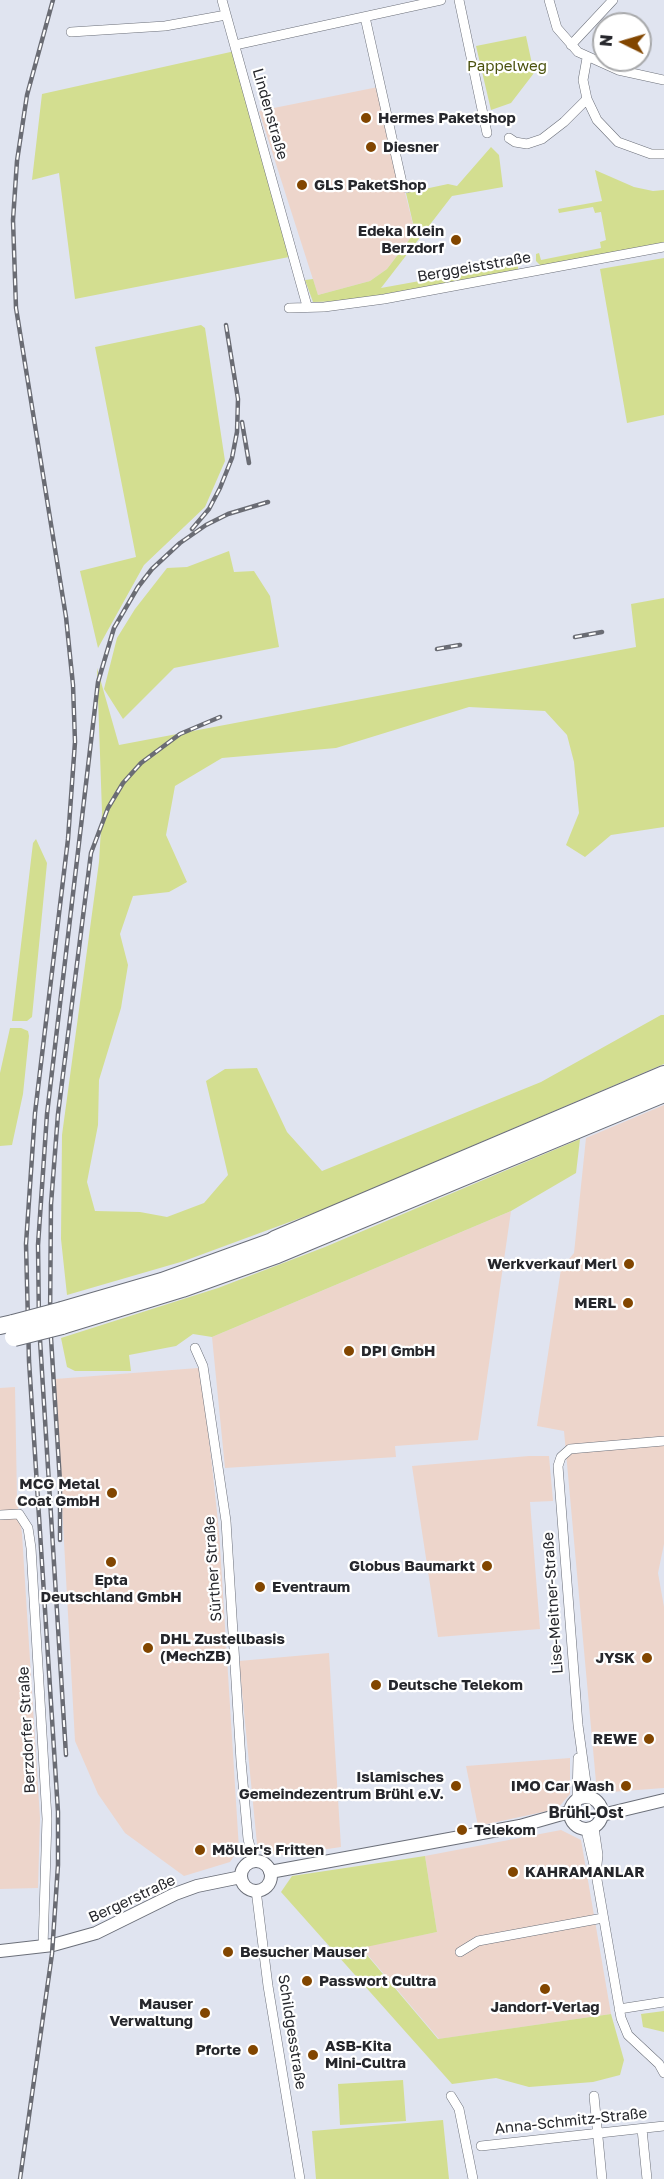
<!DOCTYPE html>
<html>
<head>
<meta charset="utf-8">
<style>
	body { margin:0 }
	#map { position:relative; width:664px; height:2179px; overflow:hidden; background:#e0e4f0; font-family:"Golos Text",sans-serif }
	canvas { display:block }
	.north { position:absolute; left:592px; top:12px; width:60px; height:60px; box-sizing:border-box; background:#fff; border:2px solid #a8a9ab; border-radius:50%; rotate:275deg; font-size:16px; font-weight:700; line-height:24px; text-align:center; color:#26272c }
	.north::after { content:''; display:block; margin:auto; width:21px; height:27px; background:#824600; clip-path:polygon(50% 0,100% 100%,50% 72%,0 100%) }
</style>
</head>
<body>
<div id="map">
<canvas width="664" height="2179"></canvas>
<div class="north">N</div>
</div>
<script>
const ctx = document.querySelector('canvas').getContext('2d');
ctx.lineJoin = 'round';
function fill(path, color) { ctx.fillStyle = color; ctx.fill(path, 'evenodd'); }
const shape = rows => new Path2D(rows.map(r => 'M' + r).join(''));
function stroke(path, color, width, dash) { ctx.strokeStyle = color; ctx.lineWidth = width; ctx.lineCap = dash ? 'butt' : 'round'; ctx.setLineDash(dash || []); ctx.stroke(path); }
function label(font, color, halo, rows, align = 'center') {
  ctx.font = font + ' "Golos Text",sans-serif'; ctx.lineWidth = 4.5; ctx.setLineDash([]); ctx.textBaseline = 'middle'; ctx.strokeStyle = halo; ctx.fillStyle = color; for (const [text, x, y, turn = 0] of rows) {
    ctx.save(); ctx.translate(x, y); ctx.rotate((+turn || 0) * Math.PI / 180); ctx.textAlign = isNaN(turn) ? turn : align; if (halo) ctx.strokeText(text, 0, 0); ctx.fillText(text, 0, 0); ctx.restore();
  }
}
const commercial = shape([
	[378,87,415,232,387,269,370,281,318,295,259,111],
	[664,1105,664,1544,658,1573,664,1607,664,1788,597,1793,564,1431,537,1426,561,1269,574,1253,586,1138],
	[511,1211,478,1440,395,1446,396,1457,225,1468,212,1337],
	[198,1368,202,1373,219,1531,239,1849,230,1862,184,1876,125,1833,98,1794,75,1741,55,1379],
	[15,1387,17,1499,22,1534,40,1818,38,1888,0,1889,0,1388],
	[529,1456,549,1456,553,1501,530,1502,540,1629,438,1637,412,1466],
	[329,1653,341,1847,287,1855,274,1854,257,1844,239,1661],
	[570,1758,570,1794,557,1809,478,1826,466,1766],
	[561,1830,581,1840,611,2014,439,2039,361,1947,437,1932,425,1856]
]);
const green = shape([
	[526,36,534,73,511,103,491,110,476,46],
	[235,51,289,257,75,299,59,173,32,180,42,94],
	[491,147,499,155,503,187,452,196,381,288,519,263,518,257,521,257,523,264,518,265,518,270,347,301,313,302,305,280,313,279,318,295,370,281,387,269,415,232,406,193,448,184,457,186],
	[595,170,634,187,653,191,664,190,664,244,541,266,536,261,536,254,539,253,541,260,601,248,600,242,606,240,601,212,595,213,593,207,559,213,558,209,602,201],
	[664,258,664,415,627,423,600,269],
	[201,325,205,328,225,461,205,507,144,565,98,648,80,571,136,557,95,347],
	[229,551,234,572,254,571,270,596,279,647,174,668,123,719,104,689,117,638,135,609,167,568,187,567],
	[664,598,664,827,611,835,585,857,566,845,579,813,574,762,567,735,545,711,469,707,336,748,222,758,175,786,166,835,187,882,169,892,133,896,120,934,128,965,121,1008,99,1080,98,1125,87,1182,95,1211,140,1212,167,1217,204,1203,228,1175,206,1081,225,1069,257,1068,287,1132,322,1171,541,1082,661,1015,664,1015,664,1064,322,1210,184,1261,67,1295,61,1239,62,1135,99,862,102,812,97,668,119,745,636,647,631,604],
	[36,839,47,863,32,1017,27,1021,12,1021,33,843],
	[10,1028,21,1028,28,1031,29,1036,23,1094,12,1145,0,1146,0,1073],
	[580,1139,576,1173,511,1211,212,1337,193,1334,176,1346,129,1355,131,1371,75,1371,67,1367,61,1338,218,1288,325,1247],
	[425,1856,437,1932,361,1948,438,2039,611,2014,624,2060,620,2075,593,2082,529,2087,496,2078,452,2084,281,1892,292,1876],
	[664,2011,664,2032,643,2027,641,2014],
	[403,2080,406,2121,340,2125,338,2084],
	[443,2120,449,2179,316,2179,312,2131]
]);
const minor = shape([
	[222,0,307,306],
	[459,0,487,133],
	[549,0,557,28,578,52,618,70,664,80],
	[365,17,402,183,407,188],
	[71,32,165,26,226,15],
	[235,45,441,0],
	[571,45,613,0],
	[587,99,597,120,618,142,651,154,664,154],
	[509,138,515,142,527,144,542,139,564,122,587,99,583,80,587,58],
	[289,308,324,307,384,299,664,247],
	[195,1348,203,1366,226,1521,241,1761,248,1839,254,1861],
	[0,1515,19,1514,28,1528,31,1548,47,1819,43,1947],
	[588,1797,578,1725,558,1466,561,1457,570,1449,664,1441],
	[577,1799,578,1758],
	[586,1830,596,1874,598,1855,594,1828],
	[596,1874,621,2018,628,2035,659,2064,664,2073],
	[256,1890,268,1986,300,2179],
	[460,1952,478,1941,603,1918],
	[619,2009,664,2002],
	[451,2096,459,2109,473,2179],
	[594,2096,602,2179],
	[642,2129,647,2179],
	[481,2146,664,2126]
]);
const tertiary = shape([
	'570 1813a16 16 0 1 1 32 0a16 16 0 1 1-32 0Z',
	[602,1815,664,1800],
	'241 1876a15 15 0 1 1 30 0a15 15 0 1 1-30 0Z',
	[270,1872,520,1826,569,1812],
	[0,1951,53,1945,96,1933,175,1894,197,1886,241,1877]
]);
const trunk = shape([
	[62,1310,162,1281,275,1240],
	[0,1326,13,1323]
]);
const motorway = shape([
	[275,1240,664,1075],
	[62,1325,182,1288,277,1254,664,1093]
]);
const rail = shape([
	[242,422,249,463],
	[192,529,209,509,220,488,232,458,237,432,238,399,226,325],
	[575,637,602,632],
	[437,649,460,645],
	[60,1540,60,1482,50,1322,51,1204,58,1114,91,853,108,808,123,783,141,763,180,734,220,717],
	[66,1755,39,1324,38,1245,47,1114,98,682,114,628,138,587,152,569,180,543,206,525,228,514,268,502],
	[20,2179,52,1954,58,1865,58,1812,29,1361,26,1244,35,1113,68,839,75,742,73,685,66,617,16,308,13,220,17,161,27,95,53,0]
]);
const trunkBridge = shape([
	[13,1323,62,1310]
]);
const motorwayBridge = shape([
	[14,1337,62,1325]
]);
const markers = [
	[366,118,6,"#824600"],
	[371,147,6,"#824600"],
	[302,185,6,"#824600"],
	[456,240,6,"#824600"],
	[629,1264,6,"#824600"],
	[628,1303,6,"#824600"],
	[349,1351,6,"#824600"],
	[112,1493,6,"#824600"],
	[111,1562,6,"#824600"],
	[487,1566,6,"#824600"],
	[260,1587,6,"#824600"],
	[148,1648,6,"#824600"],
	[647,1658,6,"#824600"],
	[376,1685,6,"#824600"],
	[649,1739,6,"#824600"],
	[456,1786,6,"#824600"],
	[626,1786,6,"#824600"],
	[462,1830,6,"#824600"],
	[200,1850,6,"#824600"],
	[513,1872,6,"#824600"],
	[228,1952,6,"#824600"],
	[307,1981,6,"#824600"],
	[545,1989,6,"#824600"],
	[205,2013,6,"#824600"],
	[253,2050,6,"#824600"],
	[313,2055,6,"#824600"]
];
const parkNames = [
	["Pappelweg",507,66]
];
const streetNames = [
	["Lindenstraße",270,114,74],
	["Berggeiststraße",474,267,-10],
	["Sürther Straße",213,1569,-94],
	["Lise-Meitner-Straße",553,1603,-94],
	["Berzdorfer Straße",27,1730,-93],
	["Bergerstraße",132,1899,-25],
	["Schildgesstraße",292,2032,81],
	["Anna-Schmitz-Straße",571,2121,-6]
];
const poiNames = [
	["Hermes Paketshop",378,118],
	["Diesner",383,147],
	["GLS PaketShop",314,185],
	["Edeka Klein",444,231,"right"],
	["Berzdorf",444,248,"right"],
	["Werkverkauf Merl",617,1264,"right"],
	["MERL",616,1303,"right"],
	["DPI GmbH",361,1351],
	["MCG Metal",100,1484,"right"],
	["Coat GmbH",100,1501,"right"],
	["Globus Baumarkt",475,1566,"right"],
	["Epta",111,1580,"center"],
	["Deutschland GmbH",111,1597,"center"],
	["Eventraum",272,1587],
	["DHL Zustellbasis",160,1639],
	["(MechZB)",160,1656],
	["JYSK",635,1658,"right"],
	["Deutsche Telekom",388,1685],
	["REWE",637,1739,"right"],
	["Islamisches",444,1777,"right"],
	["Gemeindezentrum Brühl e.V.",444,1794,"right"],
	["IMO Car Wash",614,1786,"right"],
	["Telekom",474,1830],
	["Möller's Fritten",212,1850],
	["KAHRAMANLAR",525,1872],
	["Besucher Mauser",240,1952],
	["Passwort Cultra",319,1981],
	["Mauser",193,2004,"right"],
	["Verwaltung",193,2021,"right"],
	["Jandorf-Verlag",545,2007,"center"],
	["ASB-Kita",325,2046],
	["Mini-Cultra",325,2063],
	["Pforte",241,2050,"right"]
];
const neighbourhoodNames = [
	["Brühl-Ost",586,1813]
];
fill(commercial, '#edd5cb');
fill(green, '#d3de90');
stroke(minor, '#6b6f79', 10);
stroke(tertiary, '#6b6f79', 14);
stroke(trunk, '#6b6f79', 18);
stroke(motorway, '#6b6f79', 20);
stroke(minor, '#fff', 9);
stroke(tertiary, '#fff', 12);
stroke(trunk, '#fff', 16);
stroke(motorway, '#fff', 18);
stroke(rail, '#6a6c74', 4.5);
stroke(rail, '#fff', 2, [7]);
stroke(trunkBridge, '#6b6f79', 18, []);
stroke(motorwayBridge, '#6b6f79', 20, []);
stroke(trunkBridge, '#fff', 16);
stroke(motorwayBridge, '#fff', 18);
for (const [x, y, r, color] of markers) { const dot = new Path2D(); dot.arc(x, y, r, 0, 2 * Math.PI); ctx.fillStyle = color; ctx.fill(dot); stroke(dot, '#fff', 2); }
label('15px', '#4b520e', '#fff', parkNames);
label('15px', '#26272c', '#fff', streetNames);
label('bold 15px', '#26272c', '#fff', poiNames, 'left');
label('bold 16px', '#26272c', '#fff', neighbourhoodNames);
</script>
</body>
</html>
